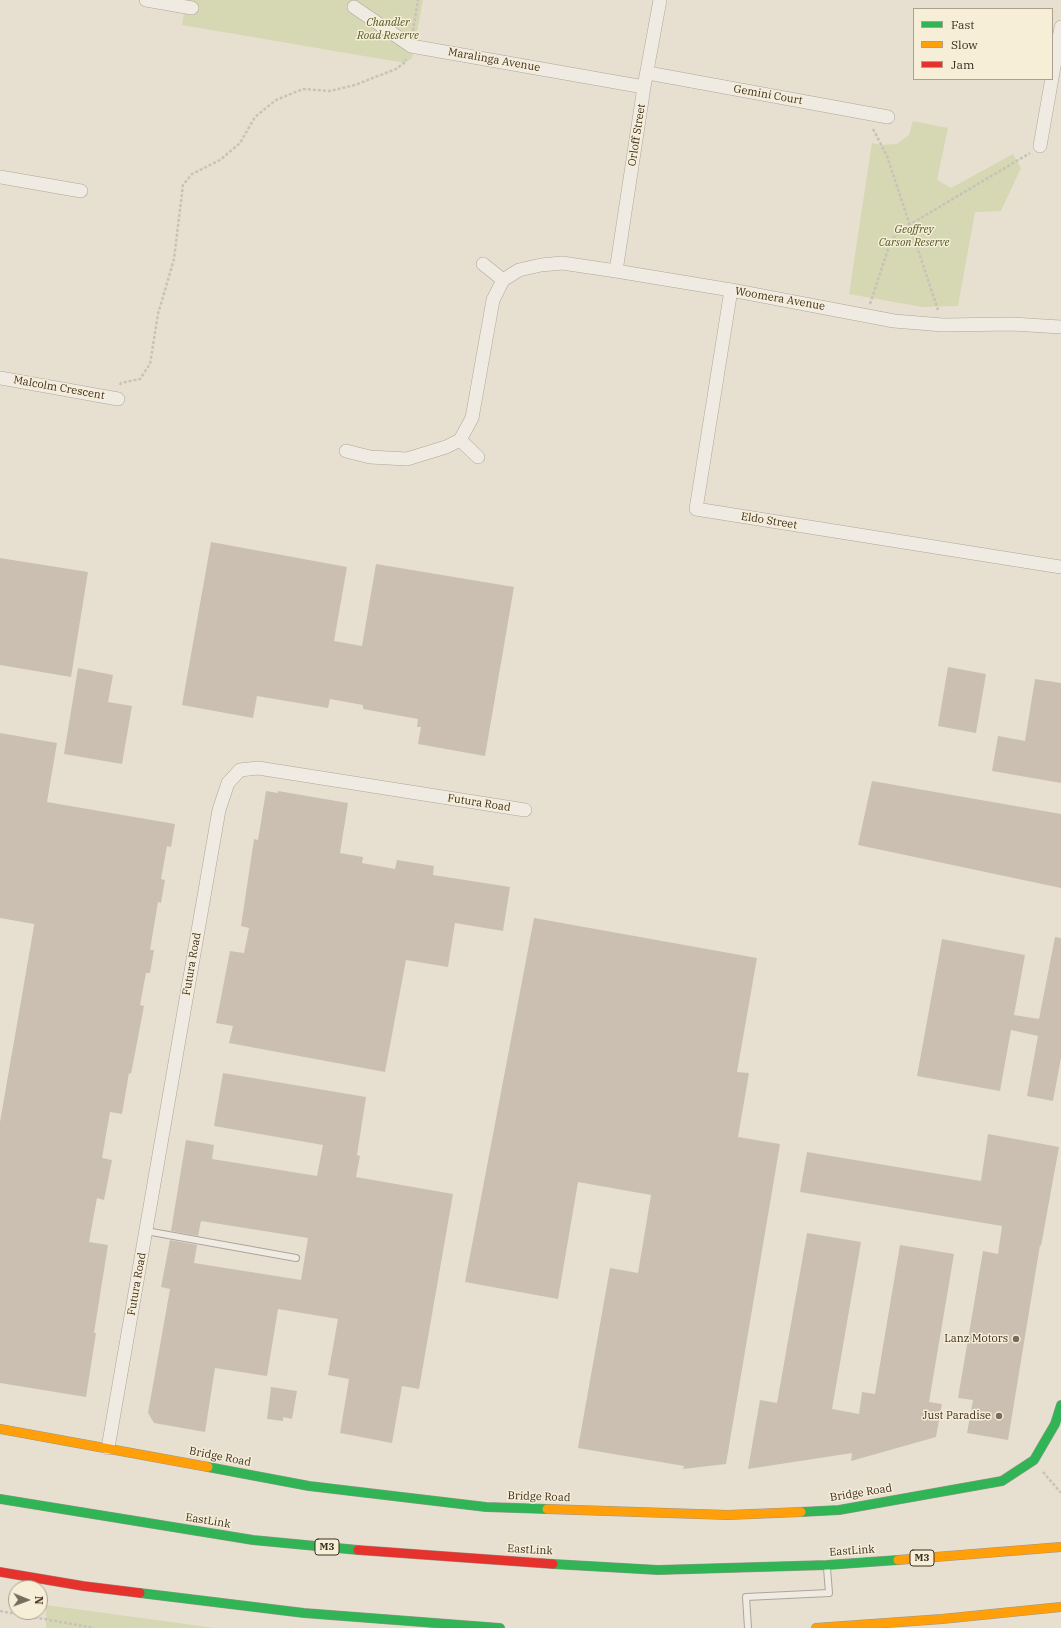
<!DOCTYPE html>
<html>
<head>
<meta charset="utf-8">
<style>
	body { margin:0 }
	#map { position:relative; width:1061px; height:1628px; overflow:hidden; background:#e7e0d1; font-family:"IBM Plex Serif",serif }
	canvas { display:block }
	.legend { position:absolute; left:913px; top:8px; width:140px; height:72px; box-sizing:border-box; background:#f7eed8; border:1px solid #ada18e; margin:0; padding:5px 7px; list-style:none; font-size:12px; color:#3d2e20 }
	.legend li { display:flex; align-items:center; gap:8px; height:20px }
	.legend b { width:20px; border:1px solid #ada18e }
	.north { position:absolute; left:8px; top:1580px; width:40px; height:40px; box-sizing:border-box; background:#f7eed8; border:1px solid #ada18e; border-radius:50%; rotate:91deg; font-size:11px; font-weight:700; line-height:16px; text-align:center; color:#3d2e20 }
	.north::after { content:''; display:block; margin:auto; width:14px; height:18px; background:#786c5e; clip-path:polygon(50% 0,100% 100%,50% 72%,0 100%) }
</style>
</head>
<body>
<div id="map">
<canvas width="1061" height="1628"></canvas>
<ul class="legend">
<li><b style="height:5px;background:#30b455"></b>Fast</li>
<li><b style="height:5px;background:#ff9f0a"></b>Slow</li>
<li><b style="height:5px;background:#e5322d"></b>Jam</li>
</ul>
<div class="north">N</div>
</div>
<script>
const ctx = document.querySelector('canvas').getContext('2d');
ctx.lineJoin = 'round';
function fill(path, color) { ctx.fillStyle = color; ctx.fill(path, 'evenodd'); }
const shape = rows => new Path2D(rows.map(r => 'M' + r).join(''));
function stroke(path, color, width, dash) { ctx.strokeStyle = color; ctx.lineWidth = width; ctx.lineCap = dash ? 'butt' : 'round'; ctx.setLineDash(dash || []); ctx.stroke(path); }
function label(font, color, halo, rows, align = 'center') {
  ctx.font = font + ' "IBM Plex Serif",serif'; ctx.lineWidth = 3; ctx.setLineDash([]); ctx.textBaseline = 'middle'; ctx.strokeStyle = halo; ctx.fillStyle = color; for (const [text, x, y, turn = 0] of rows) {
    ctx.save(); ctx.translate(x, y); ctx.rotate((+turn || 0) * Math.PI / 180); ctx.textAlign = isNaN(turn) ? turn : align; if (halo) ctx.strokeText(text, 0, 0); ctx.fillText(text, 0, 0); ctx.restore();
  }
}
const green = shape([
	[186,0,423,0,412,58,405,63,182,25],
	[913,121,948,128,937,180,951,188,1013,154,1021,168,1001,211,975,212,958,306,922,307,849,294,872,143,880,145,897,144,909,135],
	[46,1605,215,1628,46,1628]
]);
const building = shape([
	[211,542,347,567,334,641,362,646,376,564,514,587,485,756,418,744,421,727,417,727,418,719,363,709,363,705,330,699,328,708,257,696,253,718,182,705],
	[0,558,88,572,71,677,0,665],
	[948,667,986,674,976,733,938,726],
	[78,668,113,675,108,702,132,706,122,764,64,754],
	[1035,679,1061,683,1061,783,992,771,998,736,1025,741],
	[0,733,57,743,47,802,175,824,171,847,167,846,161,879,165,880,161,903,158,902,150,950,154,950,150,973,146,973,140,1005,144,1006,131,1074,129,1073,122,1114,110,1112,102,1158,112,1160,104,1200,97,1198,89,1242,108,1245,94,1333,96,1333,86,1397,0,1383,0,1122,34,926,34,924,0,918],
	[872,781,1061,814,1061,888,858,845],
	[266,791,278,793,278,791,348,803,340,853,363,857,362,863,395,869,397,860,434,866,433,875,510,887,503,931,455,923,448,967,406,960,385,1072,229,1043,233,1026,216,1023,230,951,244,953,249,928,241,926,254,839,258,840],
	[534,918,757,958,737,1072,749,1073,738,1137,780,1144,726,1464,683,1469,684,1466,578,1448,610,1268,638,1273,651,1195,578,1182,558,1299,465,1282],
	[1055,937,1061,938,1061,1058,1053,1101,1027,1096,1038,1036,1011,1030,1000,1091,917,1076,942,939,1025,955,1014,1015,1039,1019],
	[223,1073,366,1097,357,1155,360,1156,356,1177,453,1194,419,1389,402,1386,392,1443,340,1433,349,1379,328,1375,338,1319,278,1309,267,1376,215,1368,205,1432,154,1423,148,1413,170,1289,161,1287,170,1240,197,1245,194,1263,301,1280,308,1238,201,1221,198,1236,171,1231,186,1140,214,1145,212,1159,317,1176,323,1145,214,1126],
	[988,1134,1059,1147,1041,1246,1040,1245,1008,1440,967,1433,973,1400,958,1398,983,1251,998,1254,1002,1226,800,1192,807,1152,981,1181],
	[807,1233,861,1242,832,1409,859,1414,862,1392,875,1394,900,1245,954,1254,929,1402,942,1404,936,1437,851,1461,852,1453,748,1469,760,1400,777,1403],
	[271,1387,297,1391,292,1419,283,1417,283,1421,267,1419]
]);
const path = shape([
	[413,31,418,0],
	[873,129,887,156,938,310],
	[870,304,891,240,909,225,1030,153],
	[120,385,121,383,140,379,150,364,158,314,174,259,183,185,192,174,220,160,240,143,255,117,276,100,303,89,330,91,355,85,396,69,404,63,406,59],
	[1043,1472,1061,1493],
	[0,1611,94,1628]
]);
const lane = shape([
	[146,1231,296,1258],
	[748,1628,746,1597,829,1593,827,1568]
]);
const street = shape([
	[146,0,192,8],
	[354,7,411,46,644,87],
	[648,73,888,117],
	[1040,146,1061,27],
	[0,177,81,191],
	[483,264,503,280],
	[616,271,644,87,660,0],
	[731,290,696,509,1061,567],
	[0,378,118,399],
	[460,440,478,457],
	[346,451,370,457,407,459,446,447,460,440,472,418,493,300,503,280,519,270,541,265,562,263,616,271,731,290,894,321,943,325,1012,324,1061,327],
	[108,1448,219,810,228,783,240,770,258,768,525,810]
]);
const fast = shape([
	[208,1467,309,1486,486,1507,547,1509],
	[0,1499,253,1540,358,1550],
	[801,1512,839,1510,1002,1481,1034,1460,1055,1424,1061,1405],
	[553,1564,658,1570,827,1565,898,1560],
	[140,1593,304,1613,500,1628]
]);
const slow = shape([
	[0,1429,208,1467],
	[547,1509,728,1515,801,1512],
	[898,1560,1061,1547],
	[816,1628,942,1619,1061,1607]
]);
const jam = shape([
	[358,1550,553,1564],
	[0,1572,83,1586,140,1593]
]);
const markers = [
	[1016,1339,4,"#786c5e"],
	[999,1416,4,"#786c5e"]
];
const shields = [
	[327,1547,24],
	[922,1558,24]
];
const shieldNames = [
	["M3",327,1547],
	["M3",922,1558]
];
const parkNames = [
	["Chandler",388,23],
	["Road Reserve",388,36],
	["Geoffrey",914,230],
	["Carson Reserve",914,243]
];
const streetNames = [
	["Maralinga Avenue",494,60,10],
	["Gemini Court",768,95,10],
	["Orloff Street",637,135,-81],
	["Woomera Avenue",780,299,10],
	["Malcolm Crescent",59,388,10],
	["Eldo Street",769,521,9],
	["Futura Road",479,803,9],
	["Futura Road",192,964,-80],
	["Futura Road",137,1284,-80],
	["Bridge Road",220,1457,11],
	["Bridge Road",861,1493,-9],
	["Bridge Road",539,1497,2],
	["EastLink",208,1521,9],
	["EastLink",530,1550,3],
	["EastLink",852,1551,-4]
];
const poiNames = [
	["Lanz Motors",1008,1339],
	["Just Paradise",991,1416]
];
fill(green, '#d6d7b3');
fill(building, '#cbbfb2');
stroke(lane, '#ada599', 8);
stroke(street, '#ada599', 14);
stroke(fast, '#9c958a', 10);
stroke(slow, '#9c958a', 10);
stroke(jam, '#9c958a', 10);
stroke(path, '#c8c2b9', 2.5, [3, 2]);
stroke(lane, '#efebe3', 6);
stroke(street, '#efebe3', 13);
stroke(fast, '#30b455', 9);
stroke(slow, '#ff9f0a', 9);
stroke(jam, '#e5322d', 9);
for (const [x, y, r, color] of markers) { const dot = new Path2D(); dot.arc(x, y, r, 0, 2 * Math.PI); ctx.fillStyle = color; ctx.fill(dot); stroke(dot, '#f7eed8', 1.5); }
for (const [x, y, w] of shields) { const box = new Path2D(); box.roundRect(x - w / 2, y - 8, w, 16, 3); ctx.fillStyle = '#f7eed8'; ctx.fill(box); stroke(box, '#3d2e20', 1); }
label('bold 10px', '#3d2e20', null, shieldNames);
label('italic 11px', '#4d5a26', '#f7eed8', parkNames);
label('11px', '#3d2e20', '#f7eed8', streetNames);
label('11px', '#3d2e20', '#f7eed8', poiNames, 'right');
</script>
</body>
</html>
